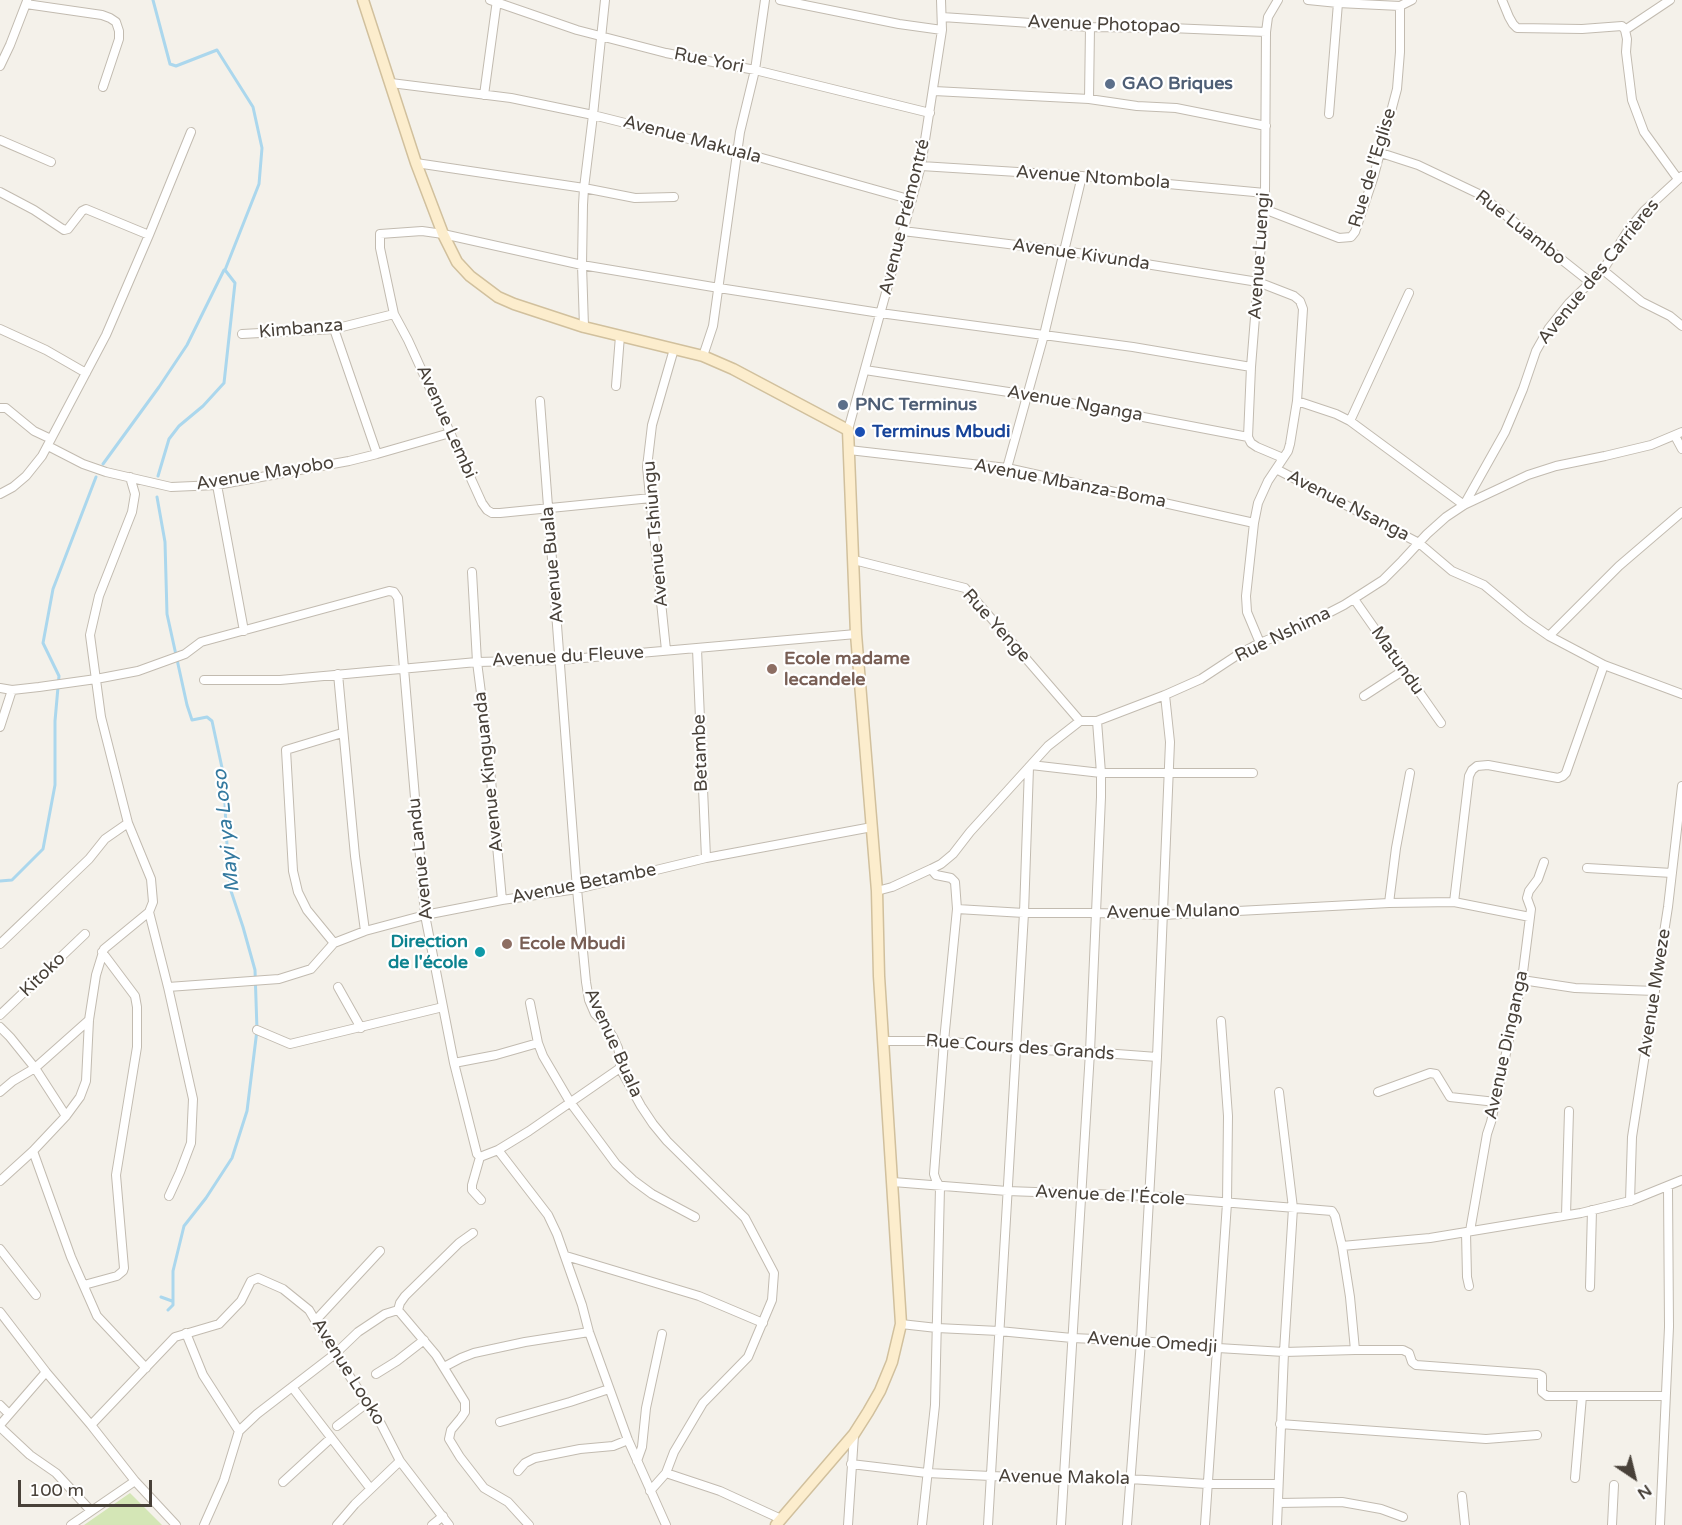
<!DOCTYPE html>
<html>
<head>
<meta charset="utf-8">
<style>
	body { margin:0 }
	#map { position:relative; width:1682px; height:1525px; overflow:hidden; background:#f4f1ea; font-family:"Varela Round",sans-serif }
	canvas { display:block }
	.north { position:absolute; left:1604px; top:1447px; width:60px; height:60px; -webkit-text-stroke:4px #fff; paint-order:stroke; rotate:145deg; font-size:16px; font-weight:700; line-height:24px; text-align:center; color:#484139 }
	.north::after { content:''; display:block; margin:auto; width:21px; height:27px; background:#484139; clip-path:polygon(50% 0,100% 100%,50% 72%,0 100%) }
	.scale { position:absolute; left:18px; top:1480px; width:134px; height:27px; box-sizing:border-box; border:3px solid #484139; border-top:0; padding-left:8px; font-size:18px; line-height:21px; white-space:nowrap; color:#484139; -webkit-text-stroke:4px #fff; paint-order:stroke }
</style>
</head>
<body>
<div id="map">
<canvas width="1682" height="1525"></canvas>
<div class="north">N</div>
<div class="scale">100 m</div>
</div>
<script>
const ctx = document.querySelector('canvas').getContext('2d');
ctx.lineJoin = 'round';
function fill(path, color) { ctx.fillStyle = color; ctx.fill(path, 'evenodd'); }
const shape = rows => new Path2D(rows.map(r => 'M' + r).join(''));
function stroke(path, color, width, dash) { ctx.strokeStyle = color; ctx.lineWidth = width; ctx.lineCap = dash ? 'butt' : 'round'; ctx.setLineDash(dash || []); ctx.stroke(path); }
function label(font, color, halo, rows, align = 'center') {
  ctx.font = font + ' "Varela Round",sans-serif'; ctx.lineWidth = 4.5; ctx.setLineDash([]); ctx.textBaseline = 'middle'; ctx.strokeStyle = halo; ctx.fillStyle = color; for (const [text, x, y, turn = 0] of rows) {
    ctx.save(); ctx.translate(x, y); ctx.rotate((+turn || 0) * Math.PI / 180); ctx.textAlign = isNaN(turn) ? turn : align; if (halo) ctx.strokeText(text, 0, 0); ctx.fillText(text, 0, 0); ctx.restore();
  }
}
const green = shape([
	[130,1493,162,1525,84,1525]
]);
const stream = shape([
	[153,0,170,64,176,66,217,50,253,107,262,148,259,184,225,270,235,283,224,383,203,406,179,426,169,439,158,476],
	[103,464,159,387,187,345,224,270],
	[157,497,165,542,167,614,187,705,192,720,207,717,212,721,224,777,226,830,230,888,243,927,255,970,257,1030,247,1111,232,1158,206,1198,184,1226,173,1271,173,1305,168,1310],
	[0,881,12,880,43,849,55,785,55,721,59,676,43,643,53,589,96,477],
	[161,1297,172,1301]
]);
const street = shape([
	[490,0,577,30,666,53,755,70,930,113],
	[780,0,899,24,942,30],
	[1278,0,1268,17,1266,32,1265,193,1251,367,1248,437,1251,443,1257,447,1283,458],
	[1308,0,1338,3,1400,6,1412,0],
	[1502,0,1509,17,1513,24,1517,28,1582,29,1622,26,1625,30,1627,39,1626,52,1632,100,1644,132,1678,179],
	[26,4,102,15,110,18,116,22,119,31,119,39,103,87],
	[942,17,1090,27,1170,28,1266,32],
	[1625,30,1670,0],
	[0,66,10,45,27,1],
	[391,83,511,98,593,115,605,0],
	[934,91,1089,99,1137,106,1176,108,1266,126],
	[484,95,497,0],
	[1089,99,1090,27],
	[1329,114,1338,3],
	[0,140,51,162],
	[1381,153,1418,165,1479,194,1590,282],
	[416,163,584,188,583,205,582,265,584,327],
	[921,166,1082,176,1265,193],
	[0,192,34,210,64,230,68,229,82,211,86,209,149,235],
	[674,197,635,198,584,188,593,115,737,151,912,200],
	[1264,209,1339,238,1351,237,1355,232,1373,179,1397,89,1400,52,1400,6],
	[903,231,1065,251,1258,282,1294,296,1300,301,1303,309,1297,401,1290,444,1288,451,1268,481,1258,503,1254,523,1246,596,1247,612,1260,643],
	[1603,270,1642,302,1670,316,1682,326],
	[0,329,46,350,86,373],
	[334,329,377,454],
	[242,334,334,329,394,314],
	[703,356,713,326,740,132,755,70,765,0],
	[865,370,1028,395,1248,437],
	[616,386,620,336],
	[540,401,577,889,586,982,589,1000,595,1014,605,1024,613,1037,618,1048,620,1057,620,1068,641,1106,653,1124,667,1141,745,1218,774,1273,772,1300,748,1357,703,1403,674,1452,666,1473,650,1491],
	[1297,401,1336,414,1350,421,1464,505,1505,432,1523,389,1536,351,1549,328,1569,303,1603,270,1629,229,1644,211,1682,176],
	[0,408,6,408,34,431,51,439],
	[1350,421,1409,293],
	[848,430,921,166,942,30,941,0],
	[1675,436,1682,449],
	[48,446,83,464,106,472,171,487,217,485,349,461,377,454,450,433],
	[849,450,1007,468,1254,523],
	[1007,468,1044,335,1082,176],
	[1276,469,1419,543,1452,571,1484,585,1526,620,1549,636,1604,665,1682,694],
	[130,477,135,494,132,512,99,596,90,635,101,717,128,823,151,879,153,902,149,912,168,987,193,1099,191,1143,180,1172,169,1196],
	[217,485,244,631],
	[0,494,13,487,26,476,42,456,106,335,149,235,191,132],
	[651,498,500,513,492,513,487,510,482,503,408,340,394,314,380,248,380,234,422,231,443,234,582,265,719,288,880,313,1133,347,1251,367],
	[854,560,965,588,1080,721],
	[472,572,477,662,488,747,502,900],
	[1354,599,1441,723],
	[1549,636,1619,566,1682,512],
	[697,649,706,858],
	[666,650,647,467,652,425,674,349],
	[338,674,355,856,365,931],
	[204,680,280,680,477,662,560,660,856,634],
	[0,688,12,690,39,687,96,679,138,671,185,654,201,642,389,591,394,592,398,598,425,915,454,1063,477,1154,480,1157],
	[1364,696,1404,670],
	[0,727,12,690],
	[1031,765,1101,773,1253,773],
	[1587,868,1672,873],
	[877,891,892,887,931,869,941,864,953,854,970,832,1048,746,1080,721,1097,721,1165,695,1201,679,1239,654,1260,643,1311,622,1344,605,1383,580,1402,561,1427,534,1446,517,1464,505,1528,475,1556,466,1605,456,1651,445,1682,432],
	[1454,902,1530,917],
	[1389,903,1396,848,1410,773],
	[957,909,1024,913,1096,913,1162,915,1389,903,1454,902,1469,776,1472,770,1477,766,1488,765,1558,778,1563,776,1566,773,1604,665],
	[334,943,307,910,298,892,293,871,286,750,342,733],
	[0,944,89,859,105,839,128,823],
	[1522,980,1575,988,1655,991],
	[168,987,279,979,311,969,334,943,365,931,425,915,502,900,577,889,706,858,872,827],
	[338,987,361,1028],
	[530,1003,538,1043,543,1056,570,1102,616,1164,633,1180,652,1194,695,1217],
	[0,1015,85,934],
	[0,1027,10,1037,35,1068,66,1116],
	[257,1030,290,1044,443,1007],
	[883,1041,944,1041,1016,1049,1090,1052,1157,1057],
	[454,1063,496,1055,538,1043],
	[0,1092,13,1081,35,1068,89,1020],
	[1378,1092,1430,1073,1436,1074,1450,1097,1496,1102],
	[498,1150,548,1215,557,1234,582,1305,589,1332,628,1440,666,1525],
	[33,1151,71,1257,97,1316,146,1368],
	[480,1157,498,1150,529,1131,620,1068],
	[480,1157,472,1185,472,1190,481,1200],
	[0,1181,33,1151,66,1116,80,1097,86,1081,89,1020,96,975,104,949,149,912],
	[893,1182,1007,1191,1148,1196,1332,1211,1335,1216,1342,1246,1350,1297,1355,1350],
	[1630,1201,1632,1137,1668,907,1682,786],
	[1566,1215,1569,1111],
	[1470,1231,1487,1134,1491,1122,1522,980,1530,917,1531,909,1527,898,1529,891,1538,879,1544,862],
	[1466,1232,1467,1277,1469,1286],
	[1342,1246,1430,1238,1581,1213,1630,1201,1682,1180],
	[0,1249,36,1295],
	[566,1256,699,1296,763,1323],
	[84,1285,117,1276,123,1271,124,1268,116,1175,137,1047,137,1007,135,996,102,952],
	[1590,1287,1592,1210],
	[398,1310,436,1355,465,1402,465,1412,461,1418,451,1430,449,1439,460,1457,484,1488,508,1502,529,1525],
	[398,1310,400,1303,405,1296,459,1243,473,1233],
	[0,1312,46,1372,91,1425,135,1481,176,1525],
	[316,1320,380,1251],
	[901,1324,937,1328,999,1331,1072,1338,1141,1341,1218,1348,1284,1352,1355,1350,1403,1350,1409,1353,1412,1362,1416,1365,1538,1374,1542,1376,1542,1392,1547,1396,1665,1396],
	[186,1333,203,1375,239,1431],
	[444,1367,461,1358,474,1353,525,1342,589,1332],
	[376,1374,397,1361,424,1340],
	[292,1387,370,1488],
	[0,1405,9,1414],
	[500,1422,570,1402,609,1389],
	[1280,1424,1486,1439,1537,1435],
	[0,1425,46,1372],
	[91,1425,175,1337,219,1324,241,1301,251,1281,258,1278,283,1289,309,1310,335,1354,381,1424,400,1461,449,1525],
	[337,1426,367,1403],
	[0,1427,30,1455,56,1473,91,1511],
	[637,1461,642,1447,646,1408,662,1334],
	[851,1464,927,1473,991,1476,1063,1479,1130,1479,1207,1484,1278,1484],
	[518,1471,525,1463,535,1458,580,1449,613,1446,628,1440],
	[666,1473,720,1491,781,1519],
	[1575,1478,1582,1396],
	[283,1482,331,1438],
	[1462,1496,1465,1525],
	[1278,1503,1342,1502,1381,1509,1403,1517],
	[71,1525,135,1481],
	[204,1525,224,1480,239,1431,257,1414,335,1354,358,1332,385,1314,398,1310],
	[337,1525,355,1504,400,1461],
	[432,1525,443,1516],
	[848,1525,854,1435],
	[922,1525,935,1405,940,1187,936,1180,934,1174,944,1041,957,909,955,882,951,878,936,875,931,869],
	[988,1525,1024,913,1029,767],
	[1061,1525,1090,1052,1101,797,1101,773,1097,721],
	[1127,1525,1141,1341,1157,1057,1170,742,1165,695],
	[1205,1525,1227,1203,1228,1116,1221,1021],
	[1277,1525,1284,1352,1293,1208,1279,1092],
	[1612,1525,1614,1485],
	[1660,1525,1669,1327,1668,1187]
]);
const secondary = shape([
	[363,0,416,163,443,234,457,262,470,276,498,297,514,304,584,327,703,356,733,369,848,430,856,634,877,891,879,976,901,1324,892,1362,880,1391,868,1412,854,1434,776,1525]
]);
const markers = [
	[1110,84,6,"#5c6f8a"],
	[843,405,6,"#5c6f8a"],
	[860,432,6,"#1a4fb4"],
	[772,669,6,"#8d6e63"],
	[507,944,6,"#8d6e63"],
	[480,952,6,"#0f9aa8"]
];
const streetNames = [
	["Avenue Photopao",1104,25,2],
	["Rue Yori",709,61,11],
	["Avenue Makuala",692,140,15],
	["Rue de l'Eglise",1373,168,-73],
	["Avenue Ntombola",1093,178,4],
	["Avenue Prémontré",905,217,-76],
	["Rue Luambo",1520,228,38],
	["Avenue Kivunda",1081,255,8],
	["Avenue Luengi",1260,256,-86],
	["Avenue des Carrières",1599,272,-51],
	["Kimbanza",301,329,-5],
	["Avenue Nganga",1075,404,10],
	["Avenue Lembi",446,422,66],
	["Avenue Mayobo",265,474,-9],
	["Avenue Mbanza-Boma",1070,484,11],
	["Avenue Nsanga",1348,506,27],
	["Avenue Tshiungu",656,534,-95],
	["Avenue Buala",553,565,-95],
	["Rue Yenge",996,626,48],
	["Rue Nshima",1283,635,-26],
	["Avenue du Fleuve",568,657,-3],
	["Matundu",1397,661,55],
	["Betambe",701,753,-92],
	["Avenue Kinguanda",489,772,-96],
	["Avenue Landu",421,859,-96],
	["Avenue Betambe",584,884,-11],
	["Avenue Mulano",1173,912,-1],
	["Kitoko",43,975,-44],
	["Avenue Mweze",1655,993,-81],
	["Avenue Buala",613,1043,66],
	["Avenue Dinganga",1507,1045,-78],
	["Rue Cours des Grands",1020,1048,4],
	["Avenue de l'École",1110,1196,3],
	["Avenue Omedji",1152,1343,4],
	["Avenue Looko",348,1372,58],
	["Avenue Makola",1064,1478,1]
];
const serviceNames = [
	["GAO Briques",1122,84],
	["PNC Terminus",855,405]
];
const transitNames = [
	["Terminus Mbudi",872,432]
];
const educationNames = [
	["Ecole madame",784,659],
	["lecandele",784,680],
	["Ecole Mbudi",519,944]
];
const cultureNames = [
	["Direction",468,942],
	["de l'école",468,963]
];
const waterNames = [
	["Mayi ya Loso",227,831,-96]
];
fill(green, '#d4e6b6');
stroke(stream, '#abd7ed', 3);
stroke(street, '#c2bbb0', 10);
stroke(secondary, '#d1c09d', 13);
stroke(street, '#fff', 8);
stroke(secondary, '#fcedcd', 10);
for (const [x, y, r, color] of markers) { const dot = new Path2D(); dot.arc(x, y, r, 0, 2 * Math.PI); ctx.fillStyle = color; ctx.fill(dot); stroke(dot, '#fff', 2); }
label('18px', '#484139', '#fff', streetNames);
label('bold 18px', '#4e5e75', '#fff', serviceNames, 'left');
label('bold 18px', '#164399', '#fff', transitNames, 'left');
label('bold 18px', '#785e54', '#fff', educationNames, 'left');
label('bold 18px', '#0d838f', '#fff', cultureNames, 'right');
label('italic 20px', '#33799f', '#fff', waterNames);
</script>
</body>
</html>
